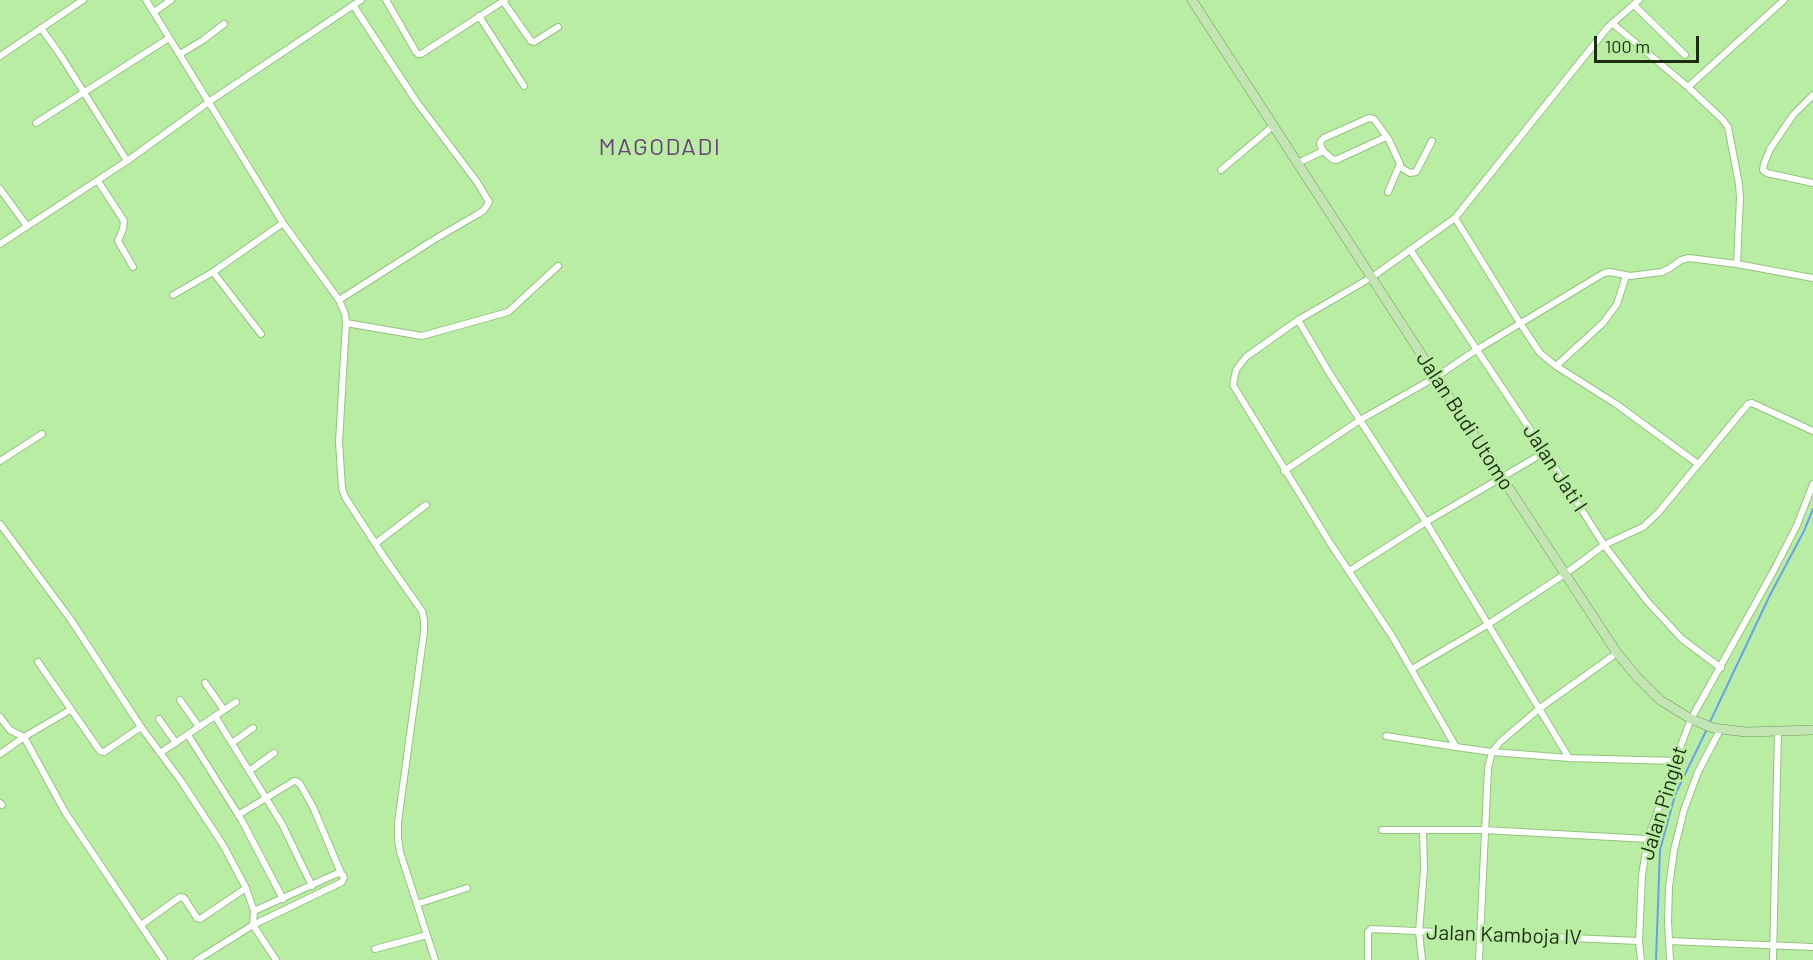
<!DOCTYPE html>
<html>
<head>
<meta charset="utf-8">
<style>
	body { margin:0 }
	#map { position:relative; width:1813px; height:960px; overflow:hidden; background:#baeda4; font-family:Barlow,sans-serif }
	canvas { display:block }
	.scale { position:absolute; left:1594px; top:36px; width:105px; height:27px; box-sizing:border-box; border:3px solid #1a2d10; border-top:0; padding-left:8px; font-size:18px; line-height:21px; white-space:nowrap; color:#1a2d10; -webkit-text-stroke:4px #baeda4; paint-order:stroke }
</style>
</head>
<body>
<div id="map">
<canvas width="1813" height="960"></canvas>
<div class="scale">100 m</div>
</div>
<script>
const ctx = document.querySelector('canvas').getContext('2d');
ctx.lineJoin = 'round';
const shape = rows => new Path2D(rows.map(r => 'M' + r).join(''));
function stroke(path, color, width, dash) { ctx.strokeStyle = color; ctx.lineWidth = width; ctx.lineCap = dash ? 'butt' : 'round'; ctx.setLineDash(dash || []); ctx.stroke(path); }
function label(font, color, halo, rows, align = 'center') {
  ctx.font = font + ' Barlow,sans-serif'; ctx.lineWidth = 5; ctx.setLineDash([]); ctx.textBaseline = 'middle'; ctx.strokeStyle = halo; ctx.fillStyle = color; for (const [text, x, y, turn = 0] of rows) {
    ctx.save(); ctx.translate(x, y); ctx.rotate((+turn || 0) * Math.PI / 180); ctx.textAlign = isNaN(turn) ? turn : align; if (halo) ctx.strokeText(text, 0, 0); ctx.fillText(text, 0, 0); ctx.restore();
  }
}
const stream = shape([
	[1709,724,1770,595,1804,531,1813,509],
	[1656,960,1660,850,1675,795,1707,729]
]);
const minor = shape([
	[146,0,283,223,339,300,345,314,346,323,339,442,342,488,345,497,384,557,422,611,424,620,424,632,398,822,398,839,400,852,435,960],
	[386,0,416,52,418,54,421,54,505,0],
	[1639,0,1608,27,1455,218,1372,277,1298,320,1246,357,1236,370,1233,385,1330,543,1392,636,1456,747,1492,752,1569,758,1675,761],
	[503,1,531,41,534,42,558,27],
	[1634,5,1685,55],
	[154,12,171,0],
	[479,16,524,86],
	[1612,23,1688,87,1722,119,1728,127,1739,184,1740,198,1737,264],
	[41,28,61,56,127,161],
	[180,54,203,40,224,24],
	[0,56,83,0],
	[1688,87,1784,0],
	[1813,95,1793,115,1770,149,1764,164,1763,170,1767,173,1813,183],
	[36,123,169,38],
	[1386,137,1336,160,1332,159,1323,151,1320,144,1321,141,1324,138,1369,118,1374,119,1389,140,1400,164,1388,192],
	[1298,163,1323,151],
	[1400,167,1410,173,1416,172,1432,141],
	[1221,170,1273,126],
	[98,181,124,221,123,229,118,241,133,267],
	[0,189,27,226],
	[1455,218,1520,323,1540,353,1556,366,1616,404,1698,464],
	[0,244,127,161,210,101,361,0],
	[1411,251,1545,452,1604,545,1647,601,1682,639,1721,668],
	[213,272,261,334],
	[173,295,213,272,283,223],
	[339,300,435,239,478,214,484,210,489,202,477,182,416,101,353,5],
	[1298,320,1330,374,1426,522,1569,758],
	[346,323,422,336,508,312,558,266],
	[1556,366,1603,323,1617,304,1626,276],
	[0,461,42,434],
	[1284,471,1360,420,1436,377,1476,350,1604,273,1610,272,1630,276,1662,272,1670,268,1681,260,1689,258,1737,264,1813,278],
	[0,524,71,620,141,727,181,781,223,845,246,888,254,911,253,925],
	[376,543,426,505],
	[1349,571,1426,522,1545,452],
	[38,662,100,751,104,752,107,750,141,727],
	[1412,669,1487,625,1565,574,1604,545,1643,527,1658,513,1748,404,1752,403,1813,431],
	[205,683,224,710],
	[180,700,199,727],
	[215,716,282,824,312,886],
	[0,717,10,730,24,737,65,812,164,960],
	[159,719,176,743],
	[188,735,241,819,283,899],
	[1386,736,1456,747],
	[232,743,253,728],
	[160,753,236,702],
	[0,754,24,737,70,710],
	[249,771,274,753],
	[0,803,2,805],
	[238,815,294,781,296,781,300,784,313,807,341,873],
	[1382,830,1484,830,1648,839],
	[417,904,467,888],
	[141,925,180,897,184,898,197,918,200,919,246,888],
	[253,925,342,882,344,878,343,875,338,873,254,911],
	[1669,941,1813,947],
	[375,949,427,935],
	[197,960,253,925,276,960],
	[1368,960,1368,932,1371,929,1639,941],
	[1422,960,1419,932,1424,869,1423,830],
	[1479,960,1488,768,1492,752,1500,742,1540,708,1617,653],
	[1641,960,1639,941,1642,875,1648,839,1675,761,1691,719,1774,570,1797,525,1813,484],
	[1670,960,1668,921,1669,887,1674,850,1684,810,1698,772,1720,730],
	[1773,960,1778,730]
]);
const primary = shape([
	[1192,0,1436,377,1617,653,1637,677,1660,700,1691,719,1713,728,1746,732,1813,730]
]);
const streetNames = [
	["Jalan Budi Utomo",1465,421,57],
	["Jalan Jati I",1555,468,57],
	["Jalan Pinglet",1663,803,-73],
	["Jalan Kamboja IV",1504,935,2]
];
const quarterNames = [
	["MAGODADI",660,147]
];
stroke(stream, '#67a0ee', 2);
stroke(minor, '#93c47e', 8);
stroke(primary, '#6d9959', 10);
stroke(minor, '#fff', 6);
stroke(primary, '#c2e5b3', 9);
label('21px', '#1a2d10', '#baeda4', streetNames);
ctx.letterSpacing = '1.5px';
label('24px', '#694078', '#baeda4', quarterNames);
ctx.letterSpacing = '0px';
</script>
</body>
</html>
